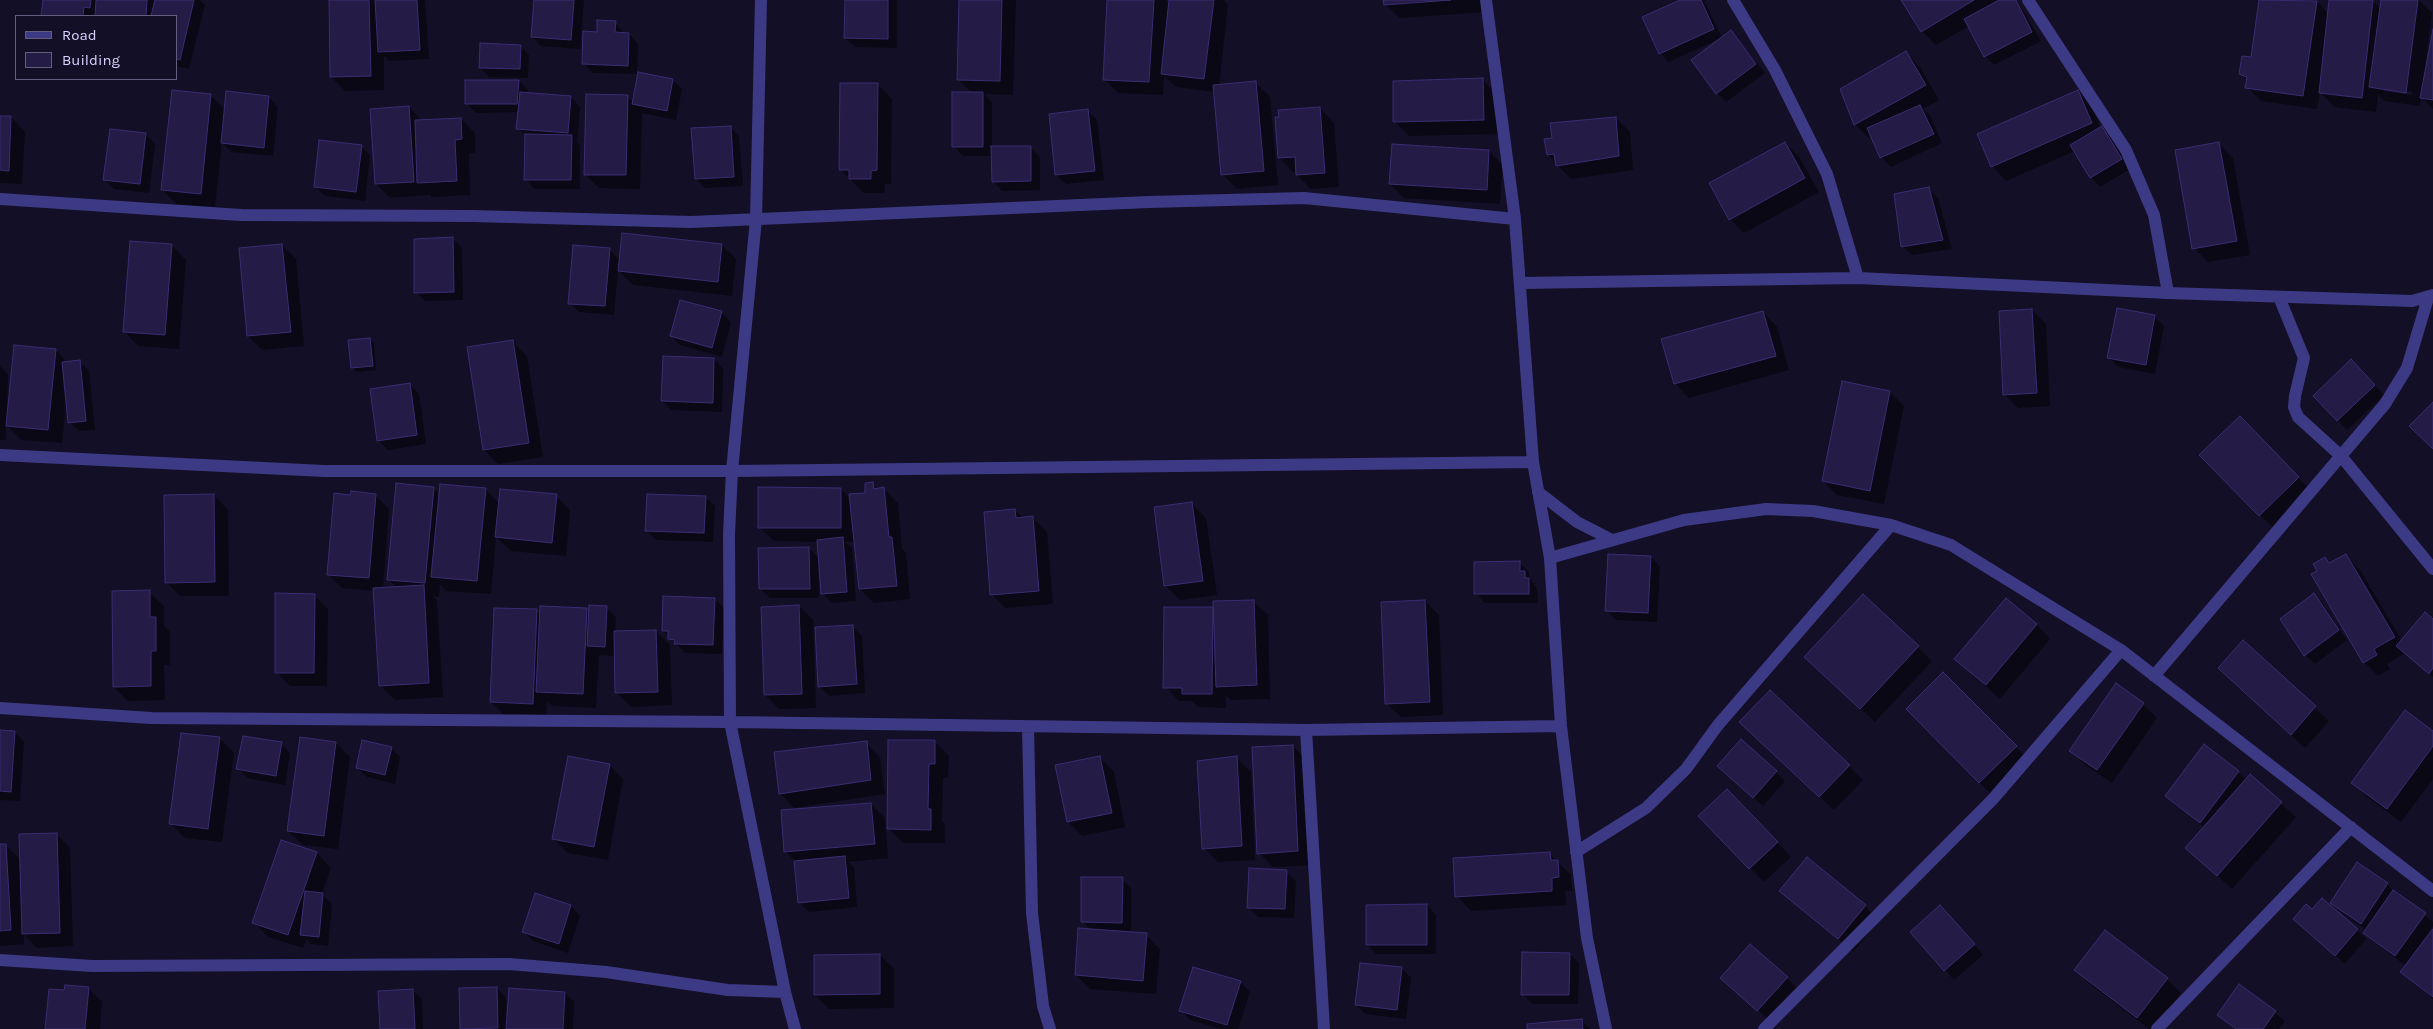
<!DOCTYPE html>
<html>
<head>
<meta charset="utf-8">
<style>
	body { margin:0 }
	#map { position:relative; width:2433px; height:1029px; overflow:hidden; background:#130f26; font-family:Karla,sans-serif }
	canvas { display:block }
	.legend { position:absolute; left:15px; top:15px; width:162px; height:65px; box-sizing:border-box; background:#130f26; border:1px solid #625e7d; margin:0; padding:6px 9px; list-style:none; font-size:15px; color:#d9d4ff }
	.legend li { display:flex; align-items:center; gap:10px; height:25px }
	.legend b { width:25px; border:1px solid #625e7d }
</style>
</head>
<body>
<div id="map">
<canvas width="2433" height="1029"></canvas>
<ul class="legend">
<li><b style="height:6px;background:#3d3a85"></b>Road</li>
<li><b style="height:14px;background:#241b47"></b>Building</li>
</ul>
</div>
<script>
const ctx = document.querySelector('canvas').getContext('2d');
ctx.lineJoin = 'round';
function fill(path, color) { ctx.fillStyle = color; ctx.fill(path, 'evenodd'); }
const shape = rows => new Path2D(rows.map(r => 'M' + r).join(''));
function stroke(path, color, width, dash) { ctx.strokeStyle = color; ctx.lineWidth = width; ctx.lineCap = dash ? 'butt' : 'round'; ctx.setLineDash(dash || []); ctx.stroke(path); }
const shadow = shape([
	[44,0,200,0,205,5,189,69,176,66,176,16,42,16],
	[330,0,425,0,429,59,389,61,384,56,384,90,345,91,331,77],
	[535,0,584,0,580,49,541,46,532,37],
	[846,0,897,0,897,48,855,47,845,38],
	[960,0,1016,0,1013,95,984,94,992,102,992,148,1030,147,1040,157,1040,190,1002,191,993,181,993,156,963,156,954,147,972,93,958,79],
	[1108,0,1165,0,1170,5,1171,0,1224,0,1228,5,1219,86,1255,82,1270,97,1278,185,1237,189,1223,175,1215,92,1176,87,1164,76,1163,95,1118,93,1104,79],
	[1385,0,1485,0,1486,12,1399,18,1385,4],
	[1683,0,1704,0,1722,38,1731,32,1765,73,1726,102,1717,93,1717,40,1669,62,1660,53],
	[1902,0,2017,0,2041,41,1994,65,1985,56,1969,26,1936,45,1922,31],
	[2260,0,2316,0,2329,15,2331,0,2372,0,2381,9,2383,0,2419,0,2432,13,2425,67,2427,68,2433,36,2433,109,2421,97,2420,106,2384,101,2378,94,2376,112,2334,107,2320,92,2317,109,2261,101,2247,87,2248,80,2241,73,2252,58],
	[2384,88,2412,92,2412,95,2384,91],
	[615,22,624,34,629,34,638,44,637,74,593,73,583,63,598,33],
	[520,46,529,55,528,78,489,77,480,67],
	[1906,53,1920,67,1939,100,1923,109,1930,115,1942,143,1891,167,1881,157,1872,137,1869,138,1855,124],
	[1482,79,1497,94,1497,134,1409,136,1395,122],
	[672,80,682,89,676,120,642,113,640,189,599,188,585,174,628,97,633,102],
	[519,81,528,90,528,94,571,97,580,107,577,142,580,145,580,189,535,189,525,179,526,136,518,128,519,112,476,113,466,103],
	[878,85,892,99,891,184,885,184,885,193,864,193,840,169],
	[2078,92,2092,106,2101,128,2111,137,2130,169,2100,187,2091,177,2075,151,2006,181,1992,166],
	[211,96,225,110,269,97,278,107,273,156,231,152,222,142,215,207,177,204,162,190],
	[409,107,422,121,461,119,475,133,475,153,469,153,470,195,432,197,428,193,428,195,390,198,376,184],
	[1320,108,1334,123,1339,187,1311,189,1297,175,1297,172,1293,172,1279,158],
	[1088,111,1097,120,1104,180,1066,184,1056,175],
	[0,117,11,117,25,132,22,184,0,183],
	[1616,118,1630,132,1633,170,1571,179,1548,155],
	[730,127,739,136,743,186,705,188,696,179],
	[145,134,155,144,149,193,114,189,105,180],
	[1785,143,1799,157,1819,192,1744,233,1730,219],
	[2219,144,2233,158,2250,255,2208,262,2194,248],
	[361,146,370,155,365,201,325,196,315,187],
	[1489,151,1503,165,1500,204,1404,198,1390,184],
	[1928,188,1938,198,1952,249,1912,255,1902,246],
	[453,239,462,248,463,300,425,301,416,292],
	[282,245,296,259,304,346,262,350,248,336],
	[722,245,736,259,732,296,633,285,618,270,614,315,579,312,570,303,609,249,620,261],
	[172,246,186,260,179,349,138,346,124,331],
	[681,301,722,313,731,322,722,357,680,345,671,336],
	[2032,310,2046,324,2050,406,2018,408,2004,394],
	[1763,312,1777,327,1789,370,1689,398,1675,383],
	[2154,316,2164,326,2155,374,2118,367,2109,357],
	[369,339,374,343,376,370,357,372,352,368],
	[513,342,527,356,543,457,498,464,484,450],
	[56,350,68,363,80,362,89,371,95,430,79,431,69,422,66,402,62,443,21,440,6,425,6,440,0,440,0,366,8,374,7,409,9,409],
	[714,359,723,369,722,412,671,410,662,401],
	[2351,361,2384,395,2347,430,2314,396],
	[409,384,419,394,426,444,388,450,379,441],
	[1890,392,1904,406,1884,504,1837,495,1823,481],
	[2254,431,2312,492,2274,529,2201,455],
	[872,484,878,489,884,489,898,503,902,549,906,553,910,599,874,603,860,589,855,542,845,542,852,548,856,601,832,603,823,594,820,565,818,565,819,598,770,598,760,589,809,548,820,559,818,542,774,541,759,527,841,489,851,499,867,494],
	[433,488,440,495,485,489,500,504,556,496,570,510,566,556,511,551,496,537,491,594,446,591,440,584,439,597,433,596,437,600,443,697,395,700,381,686,375,591,342,588,328,574,352,496,375,495,389,509,383,589,397,588,388,579],
	[214,495,228,510,229,596,180,596,166,582],
	[705,497,715,506,713,542,656,540,646,530],
	[1192,504,1206,518,1217,595,1180,600,1166,586],
	[1015,510,1023,518,1033,518,1047,532,1053,604,1006,608,991,594],
	[2346,556,2360,570,2402,641,2433,620,2433,677,2405,653,2387,664,2390,669,2378,676,2364,662,2319,571,2325,558,2331,564],
	[1651,557,1660,567,1657,622,1616,620,1606,610],
	[1520,563,1529,572,1529,577,1537,589,1538,603,1485,603,1476,594],
	[149,592,164,606,164,626,170,632,170,665,164,665,165,700,128,701,114,687],
	[2314,594,2323,604,2347,640,2315,664,2305,655,2282,619],
	[314,595,328,609,327,686,290,686,276,672],
	[714,599,724,608,722,654,685,653,663,631],
	[1253,601,1268,615,1270,699,1231,700,1226,695,1226,708,1198,707,1192,701,1179,701,1165,687,1212,608,1215,611],
	[1425,601,1439,615,1443,715,1401,717,1386,703],
	[799,606,813,620,816,708,779,709,765,695],
	[606,608,616,617,615,632,656,631,670,645,672,705,631,707,616,692,616,656,599,655,596,708,552,706,547,701,546,718,505,716,491,702,536,611,541,615,586,609,589,613],
	[2036,624,2050,639,2000,699,1956,659],
	[852,626,862,636,865,693,829,696,819,686],
	[2243,642,2329,721,2305,748,2219,668],
	[1918,647,1932,661,1875,722,1820,671],
	[1943,674,2030,761,1994,797,1907,709],
	[2143,704,2157,718,2112,783,2085,765,2071,751],
	[0,731,15,732,24,742,20,801,0,800],
	[2433,732,2433,779,2401,822,2367,797,2353,783],
	[1755,736,1849,766,1863,780,1834,810],
	[220,739,234,753,222,842,185,838,171,824],
	[935,742,949,756,948,778,943,778,942,822,945,824,945,843,903,843,889,829],
	[336,743,350,757,338,849,303,845,288,831],
	[866,743,880,757,885,794,794,808,780,793],
	[281,744,290,753,285,785,247,778,238,768],
	[1293,746,1307,761,1312,865,1273,867,1259,853],
	[2204,746,2247,780,2250,776,2296,817,2232,889,2187,848,2205,828,2166,796],
	[391,748,400,757,395,784,367,777,357,768],
	[1100,758,1114,772,1125,827,1082,836,1068,822],
	[1237,758,1251,772,1255,860,1218,862,1204,848],
	[609,765,623,779,608,860,568,853,554,839],
	[1776,772,1785,781,1763,806,1728,775],
	[871,804,885,818,888,858,848,862,854,867,857,907,809,912,799,903,796,862,786,852],
	[1741,804,1791,857,1764,882,1700,816],
	[56,834,70,848,73,946,37,948,24,935,24,944,0,946,0,845,5,845,21,860],
	[282,842,317,853,331,868,322,894,332,904,328,946,311,944,306,939,303,948,268,937,254,922],
	[1549,853,1571,875,1572,891,1565,891,1566,905,1471,911,1457,896],
	[1286,871,1296,881,1294,918,1258,917,1248,907],
	[1122,879,1131,888,1131,933,1146,935,1160,949,1156,994,1090,989,1076,975,1091,930,1082,921],
	[2387,884,2396,894,2433,922,2433,926,2412,955,2414,956,2433,931,2433,999,2402,972,2406,966,2374,942,2364,933,2366,930,2341,912,2331,903],
	[1781,890,1865,906,1879,920,1853,952],
	[536,895,571,906,580,916,568,953,533,941,524,932],
	[1427,905,1436,915,1436,954,1376,954,1367,945],
	[2312,911,2357,930,2366,939,2345,964,2304,928],
	[1949,916,1983,955,1954,980,1912,932],
	[2105,932,2167,979,2181,993,2154,1029,2149,1029,2090,984,2076,970],
	[1570,954,1579,963,1578,1004,1532,1004,1523,994],
	[880,955,894,969,894,1008,829,1009,815,995],
	[1401,968,1411,978,1406,1019,1365,1014,1356,1005],
	[1787,978,1796,987,1768,1019,1731,987],
	[1240,982,1250,992,1238,1029,1221,1029,1190,1020,1181,1010],
	[2240,986,2285,1021,2279,1029,2235,1029,2218,1015],
	[88,988,102,1002,100,1029,46,1029,65,992],
	[497,988,506,998,506,1017,565,993,574,1002,573,1029,462,1029],
	[413,990,422,999,423,1029,381,1029],
	[1581,1021,1590,1029,1529,1029]
]);
const building = shape([
	[43,0,91,0,90,8,84,7,83,16,41,16,43,0],
	[96,0,147,0,146,16,95,16,96,0],
	[155,0,194,0,180,60,176,59,176,16,151,16,155,0],
	[329,0,369,0,371,76,330,77,329,0],
	[375,0,417,0,420,50,378,52,375,0],
	[534,0,574,0,571,40,531,37,534,0],
	[845,0,888,0,888,39,844,38,845,0],
	[959,0,1002,0,1000,81,957,80,959,0],
	[1107,0,1154,0,1149,82,1103,80,1107,0],
	[1169,0,1214,0,1204,79,1161,74,1169,0],
	[1383,0,1451,0,1384,5,1383,0],
	[1680,0,1701,0,1714,29,1659,54,1642,17,1680,0],
	[1901,0,1974,0,1921,32,1901,0],
	[1999,0,2016,0,2032,32,1984,57,1964,19,1999,0],
	[2259,0,2317,1,2303,96,2245,88,2247,77,2239,74,2242,56,2251,57,2259,0],
	[2329,0,2373,0,2362,98,2319,93,2329,0],
	[2381,0,2418,0,2406,93,2369,87,2381,0],
	[597,20,616,21,615,32,629,33,628,66,582,64,583,31,597,32,597,20],
	[2433,29,2433,100,2420,98,2433,29],
	[1731,30,1756,64,1716,94,1691,60,1731,30],
	[480,43,521,45,520,69,479,68,480,43],
	[1906,51,1926,85,1854,125,1840,89,1906,51],
	[638,72,673,79,667,111,632,104,638,72],
	[1483,78,1484,120,1393,122,1393,81,1483,78],
	[465,80,519,80,517,104,465,104,465,80],
	[1256,81,1264,171,1221,175,1213,85,1256,81],
	[840,83,878,83,877,170,871,171,871,179,849,179,849,170,839,170,840,83],
	[172,90,211,94,201,194,161,190,172,90],
	[2078,90,2092,123,1991,167,1977,134,2078,90],
	[226,91,269,96,264,148,221,143,226,91],
	[520,92,571,96,568,133,516,129,520,92],
	[952,92,983,92,983,147,952,147,952,92],
	[586,94,628,95,626,175,584,175,586,94],
	[1920,105,1934,134,1880,158,1867,128,1920,105],
	[409,106,414,182,375,184,370,109,409,106],
	[1320,107,1325,173,1296,175,1295,157,1278,158,1275,117,1279,117,1278,110,1320,107],
	[1088,109,1095,171,1055,175,1049,114,1088,109],
	[0,116,11,116,9,171,0,170,0,116],
	[1616,117,1619,156,1556,166,1554,154,1547,155,1544,139,1552,138,1550,123,1616,117],
	[461,118,462,139,455,140,457,181,417,183,415,120,461,118],
	[731,126,734,177,695,179,691,128,731,126],
	[2102,126,2122,159,2090,178,2070,145,2102,126],
	[110,129,146,133,140,184,103,180,110,129],
	[525,134,572,135,571,180,524,180,525,134],
	[319,140,362,145,356,192,314,187,319,140],
	[1785,142,1805,178,1729,220,1709,183,1785,142],
	[2219,142,2237,241,2192,249,2175,150,2219,142],
	[1392,144,1489,150,1487,190,1389,184,1392,144],
	[991,146,1031,146,1031,181,992,182,991,146],
	[1929,187,1943,240,1901,247,1894,194,1929,187],
	[622,233,722,244,718,282,618,271,622,233],
	[453,237,454,292,414,293,414,239,453,237],
	[130,241,172,244,165,335,123,332,130,241],
	[282,244,291,332,247,336,239,248,282,244],
	[573,245,610,248,605,306,568,304,573,245],
	[680,300,722,311,712,348,670,336,680,300],
	[2117,308,2155,315,2146,365,2107,358,2117,308],
	[2032,309,2037,393,2003,395,1999,311,2032,309],
	[1763,311,1776,356,1674,384,1661,339,1763,311],
	[370,338,373,366,351,368,348,340,370,338],
	[513,340,529,443,483,450,467,347,513,340],
	[14,345,56,349,48,430,6,426,14,345],
	[663,356,714,358,713,403,661,401,663,356],
	[2351,359,2375,385,2337,421,2313,396,2351,359],
	[80,360,86,421,68,423,62,362,80,360],
	[1842,381,1890,391,1870,491,1822,481,1842,381],
	[410,383,417,435,377,441,370,389,410,383],
	[2433,402,2433,449,2409,426,2433,402],
	[2240,416,2299,477,2259,516,2199,455,2240,416],
	[873,482,874,489,884,487,889,537,892,537,897,586,859,589,849,494,865,493,865,483,873,482],
	[396,483,434,487,425,583,387,580,396,483],
	[440,484,486,488,477,581,431,577,440,484],
	[758,487,841,488,841,528,758,528,758,487],
	[500,489,557,494,552,543,495,537,500,489],
	[351,491,376,494,369,578,327,575,334,493,350,495,351,491],
	[214,494,215,582,165,583,164,495,214,494],
	[647,494,706,496,704,533,645,531,647,494],
	[1192,502,1203,581,1164,586,1154,507,1192,502],
	[1015,509,1016,518,1033,516,1039,591,990,595,984,512,1015,509],
	[843,537,847,592,821,594,817,540,843,537],
	[809,547,810,589,759,589,758,548,809,547],
	[1608,554,1651,556,1648,613,1605,611,1608,554],
	[2346,554,2395,637,2374,649,2377,655,2363,663,2311,574,2317,571,2313,564,2325,557,2329,563,2346,554],
	[1520,561,1520,571,1525,571,1525,578,1529,578,1529,594,1474,594,1474,562,1520,561],
	[424,585,429,683,379,686,373,588,424,585],
	[150,590,150,617,156,617,156,651,151,651,151,686,113,687,112,591,150,590],
	[275,593,315,594,314,673,275,673,275,593],
	[2314,593,2339,630,2304,656,2280,619,2314,593],
	[1863,594,1919,646,1860,709,1804,657,1863,594],
	[663,596,715,598,713,645,674,644,675,640,668,639,668,631,662,631,663,596],
	[2006,598,2037,624,1986,685,1954,659,2006,598],
	[1254,600,1257,685,1216,687,1213,601,1254,600],
	[1425,600,1430,702,1385,704,1381,602,1425,600],
	[589,605,607,606,605,647,587,646,589,605],
	[799,605,802,694,764,695,761,607,799,605],
	[540,606,587,608,583,694,536,692,540,606],
	[1164,607,1213,607,1212,694,1182,694,1182,688,1163,688,1164,607],
	[494,608,537,609,533,704,490,702,494,608],
	[2425,612,2433,619,2433,668,2429,674,2396,646,2425,612],
	[853,625,857,684,818,687,815,627,853,625],
	[656,630,658,692,615,693,614,631,656,630],
	[2243,640,2316,706,2291,735,2218,668,2243,640],
	[1943,672,2017,746,1979,783,1906,709,1943,672],
	[2116,683,2144,703,2097,770,2069,751,2116,683],
	[1770,690,1850,765,1819,797,1739,722,1770,690],
	[2405,710,2433,731,2433,746,2387,809,2351,783,2405,710],
	[0,730,15,731,11,792,0,791,0,730],
	[181,733,220,737,208,829,169,824,181,733],
	[243,736,282,742,276,776,236,769,243,736],
	[300,737,336,742,324,836,287,831,300,737],
	[1741,739,1777,771,1753,798,1717,766,1741,739],
	[362,740,392,747,385,775,356,768,362,740],
	[888,740,935,740,935,764,929,764,928,809,931,809,931,830,887,829,888,740],
	[867,741,871,780,779,794,774,752,867,741],
	[2204,744,2239,771,2200,823,2165,796,2204,744],
	[1293,745,1298,851,1257,854,1252,747,1293,745],
	[568,756,610,764,594,847,552,839,568,756],
	[1100,756,1112,813,1067,822,1055,765,1100,756],
	[1237,756,1242,846,1202,849,1197,761,1237,756],
	[2250,774,2282,802,2217,876,2185,848,2250,774],
	[1727,789,1778,842,1749,869,1698,816,1727,789],
	[871,803,875,844,784,852,781,810,871,803],
	[57,833,60,933,22,934,19,834,57,833],
	[281,840,317,852,288,935,252,923,281,840],
	[0,844,6,844,11,930,0,931,0,844],
	[1550,852,1551,860,1558,860,1559,877,1552,878,1552,891,1455,897,1453,858,1550,852],
	[845,856,849,898,798,903,794,861,845,856],
	[1807,857,1866,905,1838,939,1779,891,1807,857],
	[2357,862,2388,883,2361,924,2330,903,2357,862],
	[1249,868,1287,870,1285,909,1247,908,1249,868],
	[1081,877,1123,877,1122,923,1081,922,1081,877],
	[2393,890,2426,913,2395,956,2363,933,2393,890],
	[305,891,323,893,319,937,300,935,305,891],
	[535,893,571,905,559,944,522,932,535,893],
	[2322,898,2358,929,2335,956,2293,919,2306,904,2312,909,2322,898],
	[1427,904,1427,945,1366,945,1366,905,1427,904],
	[1940,905,1975,944,1944,971,1910,932,1940,905],
	[1078,928,1147,933,1143,981,1075,975,1078,928],
	[2433,929,2433,997,2400,972,2433,929],
	[2105,930,2168,978,2137,1018,2074,970,2105,930],
	[1750,944,1788,977,1757,1011,1720,978,1750,944],
	[1522,952,1570,953,1569,995,1521,995,1522,952],
	[880,954,880,994,814,995,814,955,880,954],
	[1360,963,1402,967,1397,1010,1355,1005,1360,963],
	[1193,967,1241,981,1227,1025,1179,1011,1193,967],
	[2239,984,2276,1011,2263,1029,2236,1029,2217,1015,2239,984],
	[65,985,89,987,85,1029,45,1029,49,989,64,990,65,985],
	[497,987,498,1028,460,1029,459,988,497,987],
	[509,988,565,992,563,1029,506,1029,509,988],
	[413,989,415,1029,380,1029,378,991,413,989],
	[1582,1019,1583,1029,1527,1029,1527,1024,1582,1019]
]);
const street = shape([
	[761,0,756,219,732,471,729,534,730,722,785,992,795,1029],
	[1486,0,1515,219,1533,462,1550,558,1561,726,1587,938,1606,1029],
	[1733,0,1775,70,1827,174,1858,278],
	[2028,0,2126,150,2154,215,2168,293],
	[0,199,241,215,473,216,691,222,1149,202,1304,198,1515,219],
	[1520,283,1858,278,2168,293,2412,301,2433,295],
	[2279,297,2304,358,2295,396,2294,407,2298,417,2341,456,2433,569],
	[0,455,324,471,732,471,1533,462],
	[1538,492,1577,522,1612,540],
	[1550,558,1684,520,1766,509,1813,511,1891,525,1951,545,2121,650,2433,891],
	[2154,676,2385,404,2407,368,2428,298],
	[0,708,151,718,730,722,1306,730,1561,726],
	[1028,727,1032,913,1043,1006,1050,1029],
	[1306,730,1324,1029],
	[1576,852,1646,808,1686,769,1718,725,1891,525],
	[0,960,92,966,509,964,606,972,728,990,785,992],
	[1764,1029,1993,799,2121,650],
	[2157,1029,2351,827]
]);
fill(shadow, '#0007');
fill(building, '#241b47');
stroke(building, '#3b2d73', 1);
stroke(street, '#3d3a85', 12);
</script>
</body>
</html>
